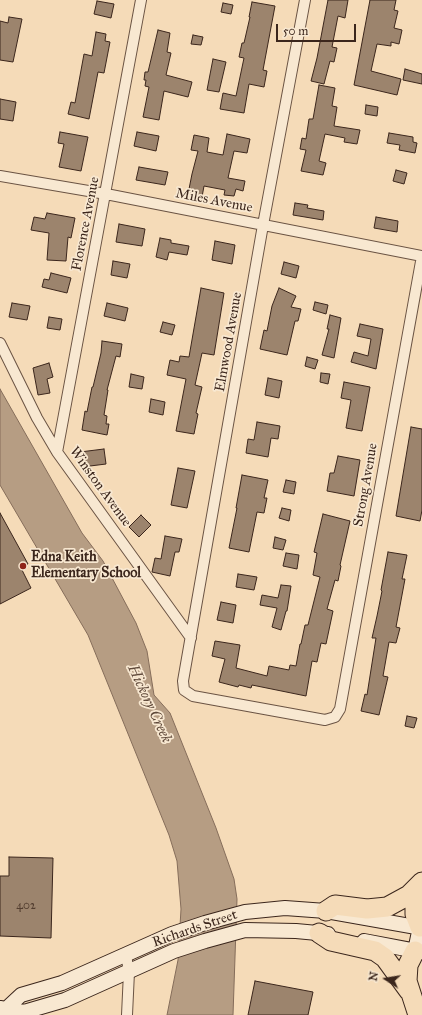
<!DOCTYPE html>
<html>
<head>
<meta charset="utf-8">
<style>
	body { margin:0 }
	#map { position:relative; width:422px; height:1015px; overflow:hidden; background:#f5dbb8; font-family:"IM FELL Great Primer",serif }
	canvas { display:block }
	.north { position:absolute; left:366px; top:959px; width:40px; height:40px; -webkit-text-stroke:3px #f8e8d1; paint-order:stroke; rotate:282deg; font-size:11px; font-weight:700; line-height:16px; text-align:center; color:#3b261c }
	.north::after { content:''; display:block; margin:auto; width:14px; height:18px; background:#3b261c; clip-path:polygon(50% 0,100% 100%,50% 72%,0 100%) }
	.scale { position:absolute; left:276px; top:24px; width:80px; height:18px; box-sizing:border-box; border:2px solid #3b261c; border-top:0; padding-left:5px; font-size:12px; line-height:14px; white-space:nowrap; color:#3b261c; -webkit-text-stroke:3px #f8e8d1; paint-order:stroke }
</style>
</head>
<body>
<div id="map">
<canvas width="422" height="1015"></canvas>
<div class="north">N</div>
<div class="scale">50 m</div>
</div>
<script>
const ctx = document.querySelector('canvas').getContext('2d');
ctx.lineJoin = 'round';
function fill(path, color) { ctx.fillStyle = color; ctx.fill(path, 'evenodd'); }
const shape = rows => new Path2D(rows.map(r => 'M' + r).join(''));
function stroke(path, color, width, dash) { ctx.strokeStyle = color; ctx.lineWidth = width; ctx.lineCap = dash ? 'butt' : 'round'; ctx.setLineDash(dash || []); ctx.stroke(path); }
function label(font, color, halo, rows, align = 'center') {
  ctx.font = font + ' "IM FELL Great Primer",serif'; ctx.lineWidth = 3.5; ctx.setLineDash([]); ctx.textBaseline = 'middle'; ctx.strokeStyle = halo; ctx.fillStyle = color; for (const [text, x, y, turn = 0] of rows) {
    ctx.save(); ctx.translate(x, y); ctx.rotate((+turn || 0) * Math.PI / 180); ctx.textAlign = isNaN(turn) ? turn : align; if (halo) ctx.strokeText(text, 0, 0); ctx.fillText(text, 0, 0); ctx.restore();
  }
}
const water = shape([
	[0,389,82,533,103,561,136,623,147,651,154,695,170,713,216,828,234,879,237,899,233,1015,167,1015,178,960,181,909,177,861,169,835,88,635,0,485,0,389]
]);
const building = shape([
	[328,0,348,0,345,18,338,16,332,47,337,48,334,62,330,61,324,84,311,81,317,58,328,0],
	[370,0,396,0,394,10,398,11,394,28,402,30,399,44,391,42,391,46,377,44,371,71,401,79,397,95,354,85,370,0],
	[97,1,114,4,111,18,94,14,97,1],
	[252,2,275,6,263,70,267,71,264,87,249,84,244,113,220,109,223,93,236,96,244,58,239,57,242,43,244,43,250,17,249,17,252,2],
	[223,3,233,5,231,14,221,12,223,3],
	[9,17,22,19,13,62,0,60,0,21,8,23,9,17],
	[158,30,170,33,167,52,171,53,166,75,192,82,188,97,164,91,159,120,143,117,149,87,145,86,146,80,144,80,145,72,148,72,158,30],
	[96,32,106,34,105,41,110,42,104,73,98,72,89,119,68,114,71,102,75,103,84,54,92,56,96,32],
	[193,35,203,37,201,45,191,44,193,35],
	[213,59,226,62,219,92,207,90,213,59],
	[405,69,422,74,422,84,403,80,405,69],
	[319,85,335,88,332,106,337,107,334,126,360,130,357,144,344,142,345,138,325,134,319,161,326,163,323,175,301,171,306,150,300,149,302,138,306,139,309,119,313,119,319,85],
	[0,99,16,102,13,121,0,119,0,99],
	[366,105,378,107,377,116,365,114,366,105],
	[60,132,88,137,81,171,59,167,64,144,58,143,60,132],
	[137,132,159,136,156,151,134,146,137,132],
	[389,133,413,137,413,142,417,143,415,153,399,150,400,145,387,143,389,133],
	[227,134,250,139,247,153,234,151,228,178,245,181,243,191,236,189,234,196,224,195,225,190,204,186,202,197,188,194,192,174,198,151,191,150,194,135,209,138,207,152,223,155,227,134],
	[139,167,168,172,165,185,136,180,139,167],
	[396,170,407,173,404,184,393,181,396,170],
	[295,203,308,205,307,208,324,211,323,220,293,215,295,203],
	[47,213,75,218,71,238,68,237,66,261,47,260,49,233,31,230,34,217,45,219,47,213],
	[376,217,398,221,397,232,374,228,376,217],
	[119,224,145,229,142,246,116,242,119,224],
	[160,238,171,240,171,243,189,246,187,255,169,252,167,260,156,257,160,238],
	[215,241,235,245,232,264,212,260,215,241],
	[113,261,130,264,127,278,111,275,113,261],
	[284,262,299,266,296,278,281,274,284,262],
	[51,273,71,278,67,293,42,287,44,279,49,280,51,273],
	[201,288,224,293,214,355,202,353,195,385,202,387,196,413,198,414,194,434,176,431,186,379,167,375,170,360,179,362,180,356,189,357,201,288],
	[279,288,296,296,291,307,301,309,298,321,295,321,287,355,260,349,264,330,267,331,272,306,279,288],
	[315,302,328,305,326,314,313,310,315,302],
	[12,303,30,306,27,320,9,317,12,303],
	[107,303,128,308,125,321,104,316,107,303],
	[330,315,341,318,334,358,322,355,329,329,327,329,330,315],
	[49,317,62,319,60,330,47,328,49,317],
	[163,322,175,325,172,335,160,332,163,322],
	[360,324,383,329,376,369,351,362,354,352,368,356,371,339,357,336,360,324],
	[102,341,122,344,120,357,116,356,107,390,108,390,104,415,107,416,106,424,109,424,107,435,82,430,85,411,87,412,92,387,93,387,101,353,102,341],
	[307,357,318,360,315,369,305,366,307,357],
	[49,363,53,377,47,379,50,393,38,395,33,368,49,363],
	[321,373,330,374,328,384,320,382,321,373],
	[131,374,144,377,142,389,129,387,131,374],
	[268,378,282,381,279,398,265,395,268,378],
	[344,382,370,387,362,431,346,428,351,400,341,398,344,382],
	[151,399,165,402,163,415,149,412,151,399],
	[257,422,280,426,278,439,271,438,268,457,246,453,248,439,254,440,257,422],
	[411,427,422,429,422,510,420,521,396,516,411,427],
	[104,449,106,464,82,467,80,452,104,449],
	[338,456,360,460,354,496,327,491,330,473,334,473,338,456],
	[178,468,195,471,187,508,171,505,178,468],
	[242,475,268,480,264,498,267,498,264,513,257,512,249,552,229,548,237,508,236,508,242,475],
	[286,480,296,482,294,494,283,492,286,480],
	[282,508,291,510,289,521,279,518,282,508],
	[0,513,28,564,21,568,31,588,0,604,0,513],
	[323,514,350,521,340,565,341,566,338,581,335,580,327,609,333,611,326,644,321,643,317,662,312,661,306,696,252,685,251,688,239,685,238,687,219,682,225,659,212,656,215,641,240,645,236,668,267,676,269,666,289,670,290,665,296,666,300,644,301,644,305,625,308,625,320,577,313,575,317,553,314,552,323,514],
	[141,515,151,525,139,537,129,527,141,515],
	[165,536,182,539,179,552,175,552,170,576,152,572,155,558,161,559,165,536],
	[275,537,286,540,283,550,273,548,275,537],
	[388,552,407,555,402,579,405,579,396,627,400,628,396,643,389,642,383,676,388,677,379,715,361,711,365,694,367,695,376,638,372,638,377,616,382,591,381,590,388,552],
	[286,553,299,555,297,569,283,566,286,553],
	[238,574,257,577,254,590,236,587,238,574],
	[281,585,291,586,287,611,286,611,281,630,272,627,277,608,260,605,262,595,278,598,281,585],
	[221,602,236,605,233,623,217,620,221,602],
	[407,716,417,718,414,728,405,726,407,716],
	[9,857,53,858,51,938,0,936,0,876,9,876,9,857],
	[255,981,313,992,308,1015,248,1015,255,981]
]);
const street = shape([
	[305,0,263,225,183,681,184,690,193,696,325,720,335,717,340,709,422,256],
	[0,176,106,194,422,256],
	[0,343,37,418,57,452,191,638],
	[57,452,141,0],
	[126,955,129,972,127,1015]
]);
const secondary = shape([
	[364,941,422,952],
	[415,951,420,927],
	[0,1008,24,1012,65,1000,174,951,205,941,245,930,296,931,328,934],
	[6,1009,21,995,62,983,172,934,205,923,245,912,285,908,326,911,422,928]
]);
const highway = shape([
	[326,911,335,905,367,909,387,907,409,895,422,882],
	[420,927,415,914,415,907,422,894],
	[319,933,331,941,375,951,385,958,409,991],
	[415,951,408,965,407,981,418,1015]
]);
const markers = [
	[23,566,4,"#8f2418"]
];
const numberNames = [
	["402",26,906]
];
const streetNames = [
	["Miles Avenue",214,201,11],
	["Florence Avenue",86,224,-79],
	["Elmwood Avenue",229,342,-80],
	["Strong Avenue",366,485,-80],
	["Winston Avenue",100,487,54],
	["Richards Street",195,929,-19]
];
const poiNames = [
	["Edna Keith",31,558],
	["Elementary School",31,574]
];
const waterNames = [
	["Hickory Creek",149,704,65]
];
fill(water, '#b69d83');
stroke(water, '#856d5a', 1);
fill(building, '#9c846d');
stroke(building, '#3b261c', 1);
stroke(street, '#6a5343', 12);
stroke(secondary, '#3b261c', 16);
stroke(highway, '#3b261c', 21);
stroke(street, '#f8e8d1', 10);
stroke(secondary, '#f8e8d1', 14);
stroke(highway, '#f5dbb8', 19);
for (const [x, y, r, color] of markers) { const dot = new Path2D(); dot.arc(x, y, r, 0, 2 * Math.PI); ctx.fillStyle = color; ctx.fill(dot); stroke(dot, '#f8e8d1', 1.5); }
label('12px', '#533e30', null, numberNames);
label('14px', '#3b261c', '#f8e8d1', streetNames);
label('bold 14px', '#3b261c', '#f8e8d1', poiNames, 'left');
label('italic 15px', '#604a3b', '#f8e8d1', waterNames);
</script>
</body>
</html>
